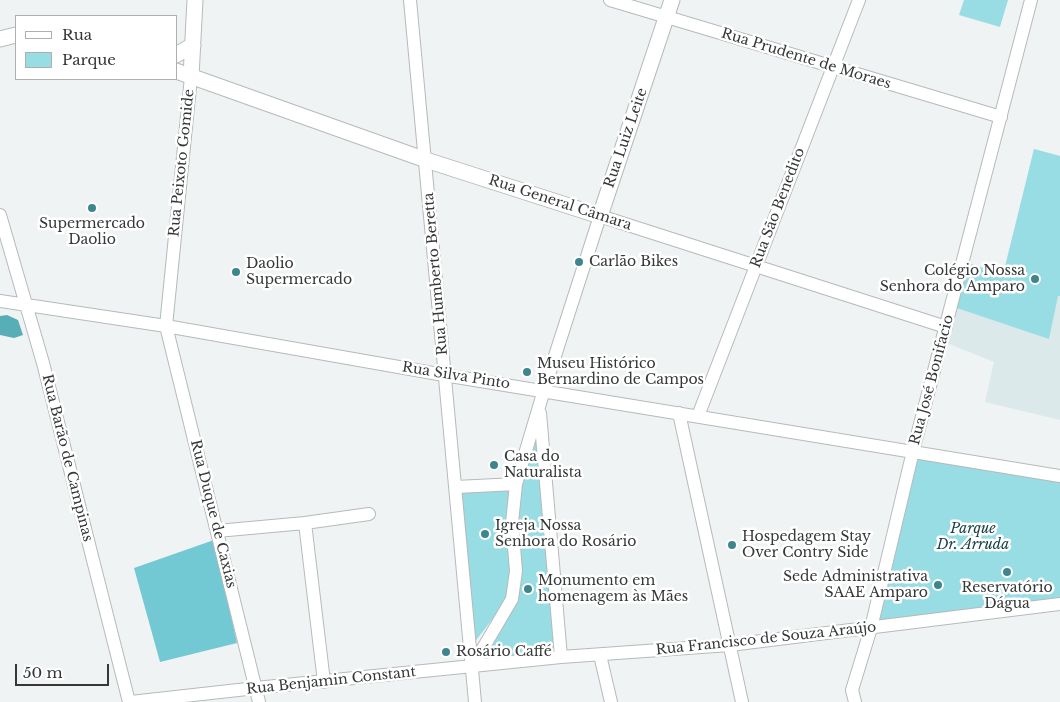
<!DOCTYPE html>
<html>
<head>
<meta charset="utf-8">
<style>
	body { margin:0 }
	#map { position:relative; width:1060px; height:702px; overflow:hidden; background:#eff3f3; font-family:"Libre Baskerville",serif }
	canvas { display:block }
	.legend { position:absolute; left:15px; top:15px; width:162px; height:65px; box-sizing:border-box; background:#fff; border:1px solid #afafaf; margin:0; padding:6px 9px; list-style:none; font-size:15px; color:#363838 }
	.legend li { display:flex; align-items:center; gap:10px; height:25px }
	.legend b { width:25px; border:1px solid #afafaf }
	.scale { position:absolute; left:15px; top:664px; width:94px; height:22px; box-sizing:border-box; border:2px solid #363838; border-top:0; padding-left:6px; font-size:15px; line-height:18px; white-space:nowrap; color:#363838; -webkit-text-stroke:4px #fff; paint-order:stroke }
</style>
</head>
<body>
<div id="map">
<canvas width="1060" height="702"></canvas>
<ul class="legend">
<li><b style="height:6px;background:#fff"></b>Rua</li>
<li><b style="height:14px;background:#98dce4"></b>Parque</li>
</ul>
<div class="scale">50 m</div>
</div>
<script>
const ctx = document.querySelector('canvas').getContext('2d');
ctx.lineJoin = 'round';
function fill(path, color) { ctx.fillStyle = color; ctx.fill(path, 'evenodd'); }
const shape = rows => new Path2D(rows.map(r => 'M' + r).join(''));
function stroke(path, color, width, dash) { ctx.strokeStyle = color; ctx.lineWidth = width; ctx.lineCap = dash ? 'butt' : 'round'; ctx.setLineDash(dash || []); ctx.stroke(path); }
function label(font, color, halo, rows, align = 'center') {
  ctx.font = font + ' "Libre Baskerville",serif'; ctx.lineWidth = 5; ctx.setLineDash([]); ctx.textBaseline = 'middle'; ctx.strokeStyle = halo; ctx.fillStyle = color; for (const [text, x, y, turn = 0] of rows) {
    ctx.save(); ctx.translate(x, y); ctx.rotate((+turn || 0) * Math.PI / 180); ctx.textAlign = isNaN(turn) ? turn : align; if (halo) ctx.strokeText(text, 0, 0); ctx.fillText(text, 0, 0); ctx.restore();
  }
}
const built = shape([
	[1034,149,1060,156,1060,420,985,402,994,362,942,341,963,261,1003,274]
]);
const green = shape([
	[964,0,1008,0,1000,27,959,15],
	[1034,149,1060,156,1060,296,1058,296,1049,339,951,306,963,261,1003,275],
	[538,422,558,654,481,660,515,597,516,521,519,486],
	[914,453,1060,472,1060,603,872,627],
	[512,487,512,573,508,599,474,643,461,491]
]);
const forest = shape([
	[214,540,237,643,160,662,134,568]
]);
const water = shape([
	[7,315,18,320,23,335,14,338,0,335,0,316]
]);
const minor = shape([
	[410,0,475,702],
	[610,0,1001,117],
	[191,77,166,326,259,702],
	[0,215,43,363,129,702],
	[0,301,166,326,444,375,1060,476],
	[540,413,561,657],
	[679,413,742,702],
	[698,416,859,0],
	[456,487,516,484],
	[305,523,369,514],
	[217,531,305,523,324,682],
	[600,655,611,702],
	[472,667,512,599,516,571,512,523,516,484,544,390,600,216,946,327],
	[131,702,256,688,561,657,730,645,1060,604],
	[855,702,852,690,871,628,913,451,1031,0]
]);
const tertiary = shape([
	[0,39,16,35],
	[176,55,193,45],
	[176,71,426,160,600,216,672,0],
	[191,77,195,0]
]);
const markers = [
	[92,208,5,"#3e858d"],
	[579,262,5,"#3e858d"],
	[236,272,5,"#3e858d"],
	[1035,279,5,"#3e858d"],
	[527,372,5,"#3e858d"],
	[494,465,5,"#3e858d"],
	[485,534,5,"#3e858d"],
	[732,545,5,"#3e858d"],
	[1007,572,5,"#3e858d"],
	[938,585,5,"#3e858d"],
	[528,589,5,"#3e858d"],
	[446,652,5,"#3e858d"]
];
const streetNames = [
	["Rua Prudente de Moraes",806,59,17],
	["Rua Luiz Leite",626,138,-71],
	["Rua Peixoto Gomide",182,163,-84],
	["Rua General Câmara",560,203,18],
	["Rua São Benedito",778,208,-69],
	["Rua Humberto Beretta",436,274,-95],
	["Rua Silva Pinto",456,376,9],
	["Rua José Bonifacio",932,380,-75],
	["Rua Barão de Campinas",67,458,76],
	["Rua Duque de Caxias",213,514,76],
	["Rua Francisco de Souza Araújo",766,639,-6],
	["Rua Benjamin Constant",331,681,-6]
];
const poiNames = [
	["Supermercado",92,224,"center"],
	["Daolio",92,240,"center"],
	["Carlão Bikes",589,262],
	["Daolio",246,264],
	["Supermercado",246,280],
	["Colégio Nossa",1025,271,"right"],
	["Senhora do Amparo",1025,287,"right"],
	["Museu Histórico",537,364],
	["Bernardino de Campos",537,380],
	["Casa do",504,457],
	["Naturalista",504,473],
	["Igreja Nossa",495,526],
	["Senhora do Rosário",495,542],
	["Hospedagem Stay",742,537],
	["Over Contry Side",742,553],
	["Sede Administrativa",928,577,"right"],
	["SAAE Amparo",928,593,"right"],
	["Monumento em",538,581],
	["homenagem às Mães",538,597],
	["Reservatório",1007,588,"center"],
	["Dágua",1007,604,"center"],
	["Rosário Caffé",456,652]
];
const parkNames = [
	["Parque",973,529],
	["Dr. Arruda",973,545]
];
fill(built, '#dbe9ea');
fill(green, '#98dce4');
fill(forest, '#73c9d3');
fill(water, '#57aeb7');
stroke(minor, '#b6babb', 14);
stroke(tertiary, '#b6babb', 17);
stroke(minor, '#fff', 12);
stroke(tertiary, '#fff', 15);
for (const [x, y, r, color] of markers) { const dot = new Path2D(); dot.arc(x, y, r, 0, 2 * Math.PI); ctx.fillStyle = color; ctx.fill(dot); stroke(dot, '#fff', 2); }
label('14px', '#363838', '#fff', streetNames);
label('14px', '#363838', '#fff', poiNames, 'left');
label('italic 14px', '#184045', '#fff', parkNames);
</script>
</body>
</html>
